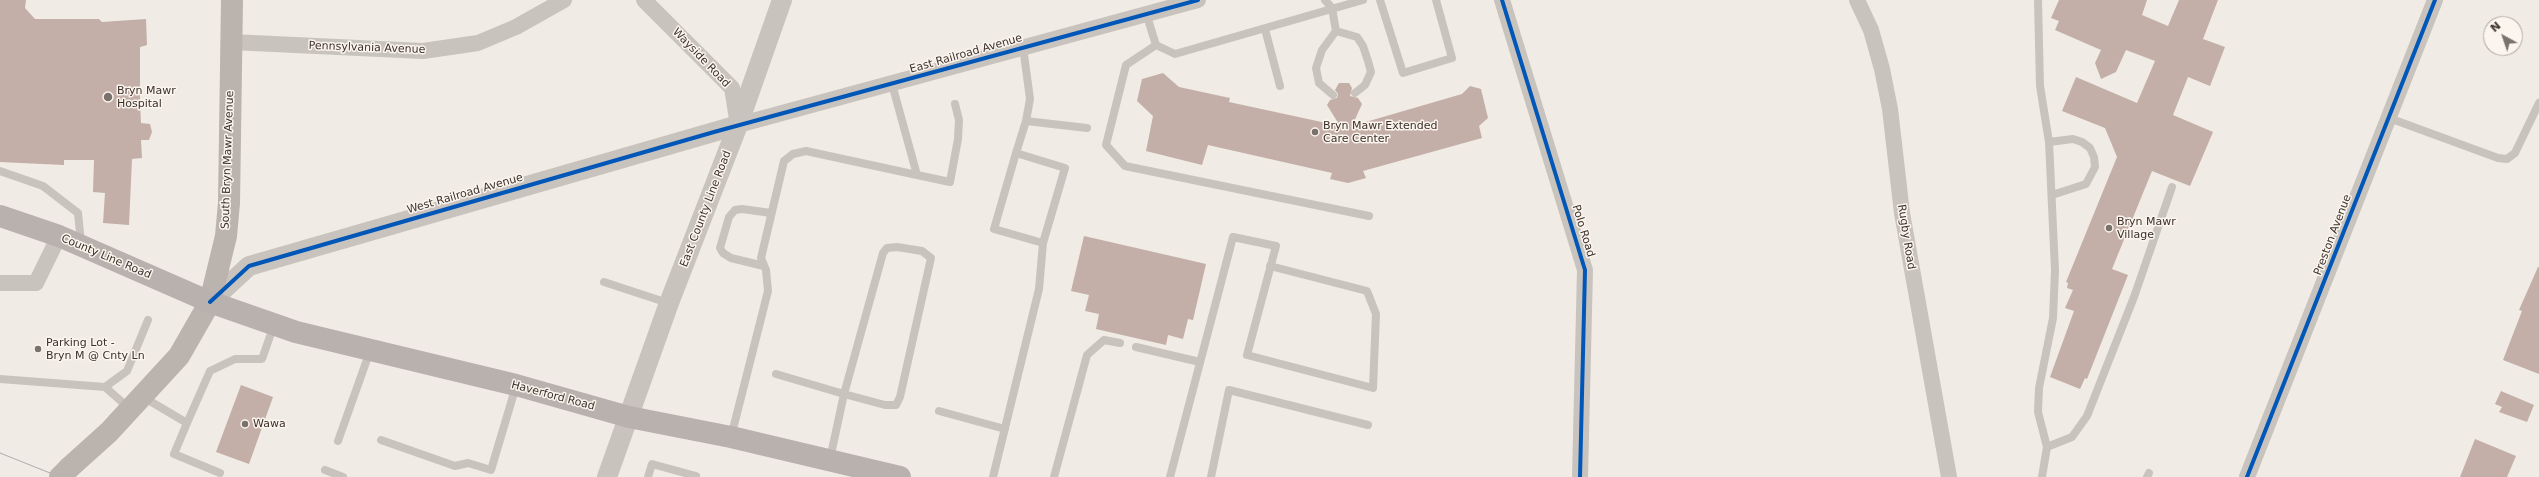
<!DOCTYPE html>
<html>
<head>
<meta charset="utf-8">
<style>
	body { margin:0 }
	#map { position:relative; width:2539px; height:477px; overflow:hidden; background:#f0ebe5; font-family:"DejaVu Sans",sans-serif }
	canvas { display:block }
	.north { position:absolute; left:2483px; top:16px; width:40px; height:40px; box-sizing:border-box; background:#fbf5ee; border:1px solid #aea6a0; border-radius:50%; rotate:320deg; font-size:11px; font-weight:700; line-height:16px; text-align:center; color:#3b302b }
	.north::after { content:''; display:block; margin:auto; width:14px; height:18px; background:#7a716c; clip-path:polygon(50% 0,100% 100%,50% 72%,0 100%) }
</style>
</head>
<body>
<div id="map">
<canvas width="2539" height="477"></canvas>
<div class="north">N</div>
</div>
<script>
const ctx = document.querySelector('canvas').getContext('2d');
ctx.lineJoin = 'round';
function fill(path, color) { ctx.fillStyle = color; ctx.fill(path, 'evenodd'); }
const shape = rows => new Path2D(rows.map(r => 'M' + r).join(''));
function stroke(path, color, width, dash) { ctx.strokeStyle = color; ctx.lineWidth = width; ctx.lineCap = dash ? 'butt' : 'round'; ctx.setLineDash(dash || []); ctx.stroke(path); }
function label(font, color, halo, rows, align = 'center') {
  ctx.font = font + ' "DejaVu Sans",sans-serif'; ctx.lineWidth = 3; ctx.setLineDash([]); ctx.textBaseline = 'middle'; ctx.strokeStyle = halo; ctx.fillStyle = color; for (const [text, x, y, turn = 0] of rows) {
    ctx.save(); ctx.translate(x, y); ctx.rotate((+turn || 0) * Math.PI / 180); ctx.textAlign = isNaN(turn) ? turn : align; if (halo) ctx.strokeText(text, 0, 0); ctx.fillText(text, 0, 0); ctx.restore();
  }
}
const building = shape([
	[0,0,26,0,25,8,35,19,99,19,102,22,146,19,147,45,140,47,140,104,141,123,150,124,152,132,149,140,141,140,142,158,132,159,129,225,103,223,105,193,93,192,94,160,64,160,64,165,0,162],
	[2059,0,2147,0,2142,15,2168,26,2179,0,2218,0,2203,39,2225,47,2210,86,2188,77,2173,115,2213,132,2190,186,2152,171,2112,269,2128,275,2087,379,2085,378,2080,389,2050,377,2074,311,2065,308,2073,290,2067,288,2068,283,2066,282,2117,157,2105,128,2062,111,2076,77,2137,103,2155,61,2126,50,2116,72,2101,79,2095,63,2101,50,2055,30,2059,21,2051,18],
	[1163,73,1179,87,1230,98,1229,102,1340,126,1327,105,1330,100,1337,98,1338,94,1335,90,1339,83,1349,83,1352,88,1350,96,1358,98,1362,104,1352,126,1462,94,1470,86,1481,89,1488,118,1479,126,1482,138,1363,171,1366,178,1348,183,1330,179,1332,173,1208,145,1202,165,1146,151,1153,116,1137,101,1142,79],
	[1084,236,1206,264,1193,320,1188,319,1183,339,1168,335,1166,345,1096,329,1099,314,1085,311,1089,295,1071,291],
	[2538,267,2539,267,2539,374,2503,360,2522,311,2519,310],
	[241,385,273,397,249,464,216,452],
	[2501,391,2534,405,2527,422,2499,412,2502,407,2495,404],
	[2475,439,2516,456,2507,477,2460,477]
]);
const service = shape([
	[1325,0,1332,8,1336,31,1322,50,1316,68,1319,83,1333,95],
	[1380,0,1403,73,1452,58,1436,0],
	[2038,0,2040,86,2049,142,2055,270,2053,318,2039,388,2038,412,2047,447,2042,477],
	[1146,13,1156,45,1175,54,1363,0],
	[1265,29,1280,86],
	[1336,31,1357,37,1363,46,1368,61,1371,72,1365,85,1355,93],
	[1156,45,1126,65,1106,145,1125,166,1369,216],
	[1023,47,1030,99,1026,121,1087,128],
	[2389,118,2498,158,2507,159,2515,153,2539,103],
	[2049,142,2073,139,2082,142,2090,148,2094,157,2095,167,2086,184,2052,195],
	[1016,153,1065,168,1043,243,994,229,1016,153,1026,121],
	[0,171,43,186,78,213,81,243],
	[917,175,950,182,958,139,959,120,955,104],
	[764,266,731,258,723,253,720,248,729,217,735,210,742,209,771,213],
	[604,282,668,303],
	[1136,347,1200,362],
	[776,374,844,394,885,405,896,405,900,397,931,258,922,251,897,247,887,248,883,253,844,394,830,459],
	[0,379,105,387,130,409],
	[105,387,127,371,148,320],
	[143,397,187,423,210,371,235,359,262,359,274,325],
	[939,411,1005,429],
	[187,423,174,454,220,473],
	[731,437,768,291,766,270,761,258,784,161,793,154,806,151,917,175,892,84],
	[381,440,455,466,468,463,491,470,516,386],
	[338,441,370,351],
	[2047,447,2072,437,2087,416,2134,297,2172,187],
	[325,470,343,477],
	[648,477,652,464,696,476],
	[993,477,1039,289,1043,243],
	[1054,477,1087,355,1104,340,1120,343],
	[1170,477,1233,237,1276,246,1247,355,1373,388,1376,314,1367,291,1270,266],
	[1211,477,1229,390,1368,425],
	[2147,477,2149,473]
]);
const minor = shape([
	[644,0,732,88,738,125,1198,0],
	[1502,0,1585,270,1580,477],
	[1857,0,1871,30,1882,69,1890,109,1902,213,1949,477],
	[231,42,423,51,478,43,516,27,564,0],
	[0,283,36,283,59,236],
	[2247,477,2435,0]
]);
const tertiary = shape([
	[210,302,249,266,738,125],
	[607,477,669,303,738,125,782,0]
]);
const secondary = shape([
	[69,468,109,432,179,356,210,302,226,236,229,203,232,0]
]);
const primary = shape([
	[0,216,59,236,210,302,296,332,516,385,629,417,731,437,900,477]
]);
const tram = shape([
	[0,453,60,477]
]);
const secondaryBridge = shape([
	[60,477,69,468]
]);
const cycleway = shape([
	[1502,0,1585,270,1580,477],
	[210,302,249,266,714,132,1198,0],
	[2247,477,2435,0]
]);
const markers = [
	[108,97,5,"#7a716c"],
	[1315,132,4,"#7a716c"],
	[2109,228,4,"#7a716c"],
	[38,349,4,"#7a716c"],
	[245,424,4,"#7a716c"]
];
const streetNames = [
	["Pennsylvania Avenue",367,48,2],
	["East Railroad Avenue",966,54,-16],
	["Wayside Road",701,58,46],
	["South Bryn Mawr Avenue",228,160,-88],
	["West Railroad Avenue",465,194,-16],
	["East County Line Road",706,209,-69],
	["Polo Road",1583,231,73],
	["Preston Avenue",2333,235,-69],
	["Rugby Road",1906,237,81],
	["County Line Road",106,257,23],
	["Haverford Road",553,396,15]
];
const poiNames = [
	["Bryn Mawr",117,91],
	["Hospital",117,104],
	["Bryn Mawr Extended",1323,126],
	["Care Center",1323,139],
	["Bryn Mawr",2117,222],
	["Village",2117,235],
	["Parking Lot -",46,343],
	["Bryn M @ Cnty Ln",46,356],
	["Wawa",253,424]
];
fill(building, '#c3afa7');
stroke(service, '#c9c3be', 8);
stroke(minor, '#c9c3be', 16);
stroke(tertiary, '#c9c3be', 20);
stroke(secondary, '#bab3ae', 22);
stroke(primary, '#b8b1ad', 22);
stroke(tram, '#b1aca8', 1);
stroke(secondaryBridge, '#bab3ae', 22);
stroke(cycleway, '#0057b8', 4);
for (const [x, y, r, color] of markers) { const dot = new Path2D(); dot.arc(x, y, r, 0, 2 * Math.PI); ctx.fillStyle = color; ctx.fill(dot); stroke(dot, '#fbf5ee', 1.5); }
label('11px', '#3b302b', '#fbf5ee', streetNames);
label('11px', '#3b302b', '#fbf5ee', poiNames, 'left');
</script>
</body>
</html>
